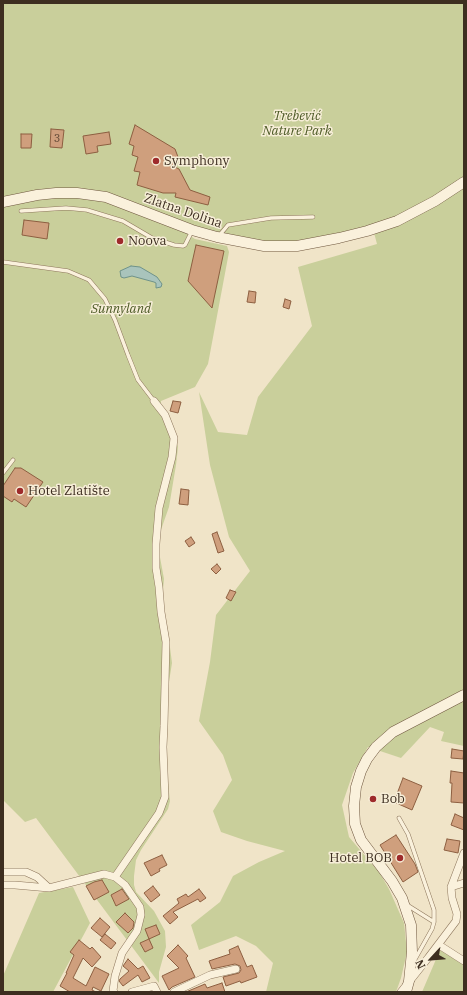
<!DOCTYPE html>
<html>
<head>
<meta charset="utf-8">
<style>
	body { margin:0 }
	#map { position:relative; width:467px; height:995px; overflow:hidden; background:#f0e4c8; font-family:"IBM Plex Serif",serif }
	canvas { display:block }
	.frame { position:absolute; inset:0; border:4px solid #3d2e20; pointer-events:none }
	.north { position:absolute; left:411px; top:939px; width:40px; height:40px; -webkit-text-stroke:3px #f7eed8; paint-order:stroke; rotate:244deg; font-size:11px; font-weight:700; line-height:16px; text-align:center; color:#3d2e20 }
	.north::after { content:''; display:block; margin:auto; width:14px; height:18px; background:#3d2e20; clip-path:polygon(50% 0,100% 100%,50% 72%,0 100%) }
</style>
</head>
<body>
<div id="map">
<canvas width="467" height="995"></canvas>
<div class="frame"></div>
<div class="north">N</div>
</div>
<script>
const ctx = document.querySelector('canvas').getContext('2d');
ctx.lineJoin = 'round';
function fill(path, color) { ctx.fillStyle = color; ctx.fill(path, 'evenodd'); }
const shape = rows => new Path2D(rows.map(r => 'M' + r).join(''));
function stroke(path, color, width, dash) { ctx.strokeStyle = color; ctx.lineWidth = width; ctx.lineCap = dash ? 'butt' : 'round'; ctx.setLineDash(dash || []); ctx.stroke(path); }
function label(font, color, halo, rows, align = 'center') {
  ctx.font = font + ' "IBM Plex Serif",serif'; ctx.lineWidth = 3; ctx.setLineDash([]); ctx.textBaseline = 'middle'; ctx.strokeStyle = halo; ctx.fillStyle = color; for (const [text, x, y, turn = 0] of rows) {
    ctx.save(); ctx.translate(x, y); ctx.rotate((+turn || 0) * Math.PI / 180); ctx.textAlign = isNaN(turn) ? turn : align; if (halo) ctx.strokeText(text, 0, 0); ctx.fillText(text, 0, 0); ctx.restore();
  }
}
const green = shape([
	[3,3,464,3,464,746,441,741,444,732,430,727,401,758,368,747,353,773,342,805,349,837,379,872,389,889,404,923,407,952,401,978,396,992,266,992,273,963,256,946,236,936,199,950,191,925,220,902,233,876,259,862,285,851,247,841,221,832,213,811,232,780,223,755,199,721,210,662,216,615,250,571,229,537,210,465,199,392,218,432,247,435,258,397,312,326,298,267,377,244,373,229,357,235,263,245,178,228,195,239,227,246,229,252,208,364,195,387,161,401,161,408,175,438,178,447,176,465,169,507,157,541,164,579,162,601,168,632,172,663,168,688,165,738,167,774,170,801,168,809,141,850,136,860,134,876,134,885,136,892,154,911,165,931,166,947,159,972,159,983,36,818,25,822,3,800],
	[73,887,90,923,53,992,3,992,3,976,39,893],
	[440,950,464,965,464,992,422,992]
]);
const water = shape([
	[131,266,140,267,157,277,162,284,161,287,156,288,156,283,154,282,132,276,124,278,121,277,120,271,131,266]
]);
const building = shape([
	[135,125,175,149,178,157,173,166,179,169,190,190,210,197,208,205,175,197,176,193,163,193,137,185,140,172,134,171,138,157,132,155,134,146,129,144,135,125],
	[51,129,64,130,62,148,50,147,51,129],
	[109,132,111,144,97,146,98,152,86,154,83,136,109,132],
	[21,134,32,134,31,148,21,148,21,134],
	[24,220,49,223,47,239,22,235,24,220],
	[196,245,224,251,212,308,188,281,196,245],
	[249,291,256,292,255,303,247,302,249,291],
	[285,299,291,301,289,309,283,307,285,299],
	[173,401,181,402,178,413,170,411,173,401],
	[15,468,21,468,43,482,26,507,14,499,12,502,3,496,3,486,15,468],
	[181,489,189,490,188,505,179,504,181,489],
	[217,532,224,551,218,553,212,534,217,532],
	[191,537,195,543,189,547,185,541,191,537],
	[217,564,221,569,216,574,211,569,217,564],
	[230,590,236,592,231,601,226,598,230,590],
	[452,749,464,751,463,759,451,758,452,749],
	[451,771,464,773,464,803,451,802,452,783,450,783,451,771],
	[403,778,422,786,412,810,394,802,403,778],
	[455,814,464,818,464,830,451,825,455,814],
	[396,835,415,864,418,872,403,882,380,845,396,835],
	[447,839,460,841,458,853,444,850,447,839],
	[162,855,167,865,159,869,160,871,151,876,144,863,162,855],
	[102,880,109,892,94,900,86,886,94,882,102,880],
	[153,886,160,895,151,902,144,893,153,886],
	[122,889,129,899,116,906,111,895,122,889],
	[199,889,206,898,200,902,198,899,173,912,178,917,170,924,163,916,179,903,177,899,186,894,188,897,199,889],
	[125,913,134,922,133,928,128,933,116,922,125,913],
	[100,918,110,927,102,937,91,928,100,918],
	[156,925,160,934,149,939,145,929,156,925],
	[105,934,116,943,111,949,100,940,105,934],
	[149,939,153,948,145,952,140,943,149,939],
	[79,940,90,949,92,947,101,957,92,967,83,958,73,978,86,986,95,967,109,974,101,991,93,987,92,990,96,992,70,992,60,986,67,973,66,973,74,955,70,952,79,940],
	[178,945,188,956,186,958,195,977,172,987,169,990,162,976,179,968,167,956,178,945],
	[238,946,247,967,252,965,257,977,241,983,240,981,226,986,223,977,239,973,241,970,240,966,235,964,212,969,209,961,230,954,229,950,238,946],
	[128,959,138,969,143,966,150,978,142,982,138,975,123,986,119,981,120,979,129,971,123,966,128,959],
	[222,983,225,992,186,992,205,984,207,988,222,983]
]);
const service = shape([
	[21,211,66,208,87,210,123,221,152,238,174,245,183,246,185,245,192,231],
	[218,237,228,225,271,218,313,217],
	[3,262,68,271,89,280,105,299,115,320,128,355,138,380,154,401],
	[3,473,13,460],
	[399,818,408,834,434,910,434,922,432,929,414,961],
	[407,905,434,922]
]);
const minor = shape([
	[3,872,26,872,37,877,49,888,104,874,115,877,125,885,140,907,141,915,137,931,122,953,115,976,113,991,114,992],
	[115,877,159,813,165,797,163,747,164,726,166,642,161,612,159,587,156,568,156,544,159,508,172,457,174,438,165,415,154,401],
	[3,885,15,885,49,888],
	[451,887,464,883],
	[439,945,464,961],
	[132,992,154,986,157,992],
	[174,992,210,975,236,969],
	[401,992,428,958,456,921,457,914,452,898,451,887,464,853]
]);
const secondary = shape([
	[3,202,37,195,56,193,77,193,106,197,192,230,217,237,264,246,297,246,339,238,367,231,397,221,435,201,464,182],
	[406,992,409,981,412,952,411,925,402,898,392,881,361,840,355,824,354,806,356,787,361,771,367,759,376,747,393,732,464,695]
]);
const markers = [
	[156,161,4,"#9e2a2b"],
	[120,241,4,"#9e2a2b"],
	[20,491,4,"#9e2a2b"],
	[373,799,4,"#9e2a2b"],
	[400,858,4,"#9e2a2b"]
];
const numberNames = [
	["3",57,139]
];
const parkNames = [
	["Trebević",297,116],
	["Nature Park",297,131],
	["Sunnyland",121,309]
];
const poiNames = [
	["Symphony",164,161],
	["Noova",128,241],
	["Hotel Zlatište",28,491],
	["Bob",381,799],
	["Hotel BOB",392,858,"right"]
];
const streetNames = [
	["Zlatna Dolina",183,211,19]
];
fill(green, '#c9cf9b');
fill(water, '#a9c4bc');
stroke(water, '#6f938a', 1);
fill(building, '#cf9f7d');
stroke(building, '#8d5f41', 1);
stroke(service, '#8d765c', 4.5);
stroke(minor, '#8d765c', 8);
stroke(secondary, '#6f573f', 11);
stroke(service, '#faf1dc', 3.5);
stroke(minor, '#faf1dc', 7);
stroke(secondary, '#faf1dc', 10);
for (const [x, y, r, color] of markers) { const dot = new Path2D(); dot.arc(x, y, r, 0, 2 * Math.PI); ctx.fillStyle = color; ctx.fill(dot); stroke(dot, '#f7eed8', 1.5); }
label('11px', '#624a37', null, numberNames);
label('italic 13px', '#4d5a26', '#f7eed8', parkNames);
label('13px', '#3d2e20', '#f7eed8', poiNames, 'left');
label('13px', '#3d2e20', '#f7eed8', streetNames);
</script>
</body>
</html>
